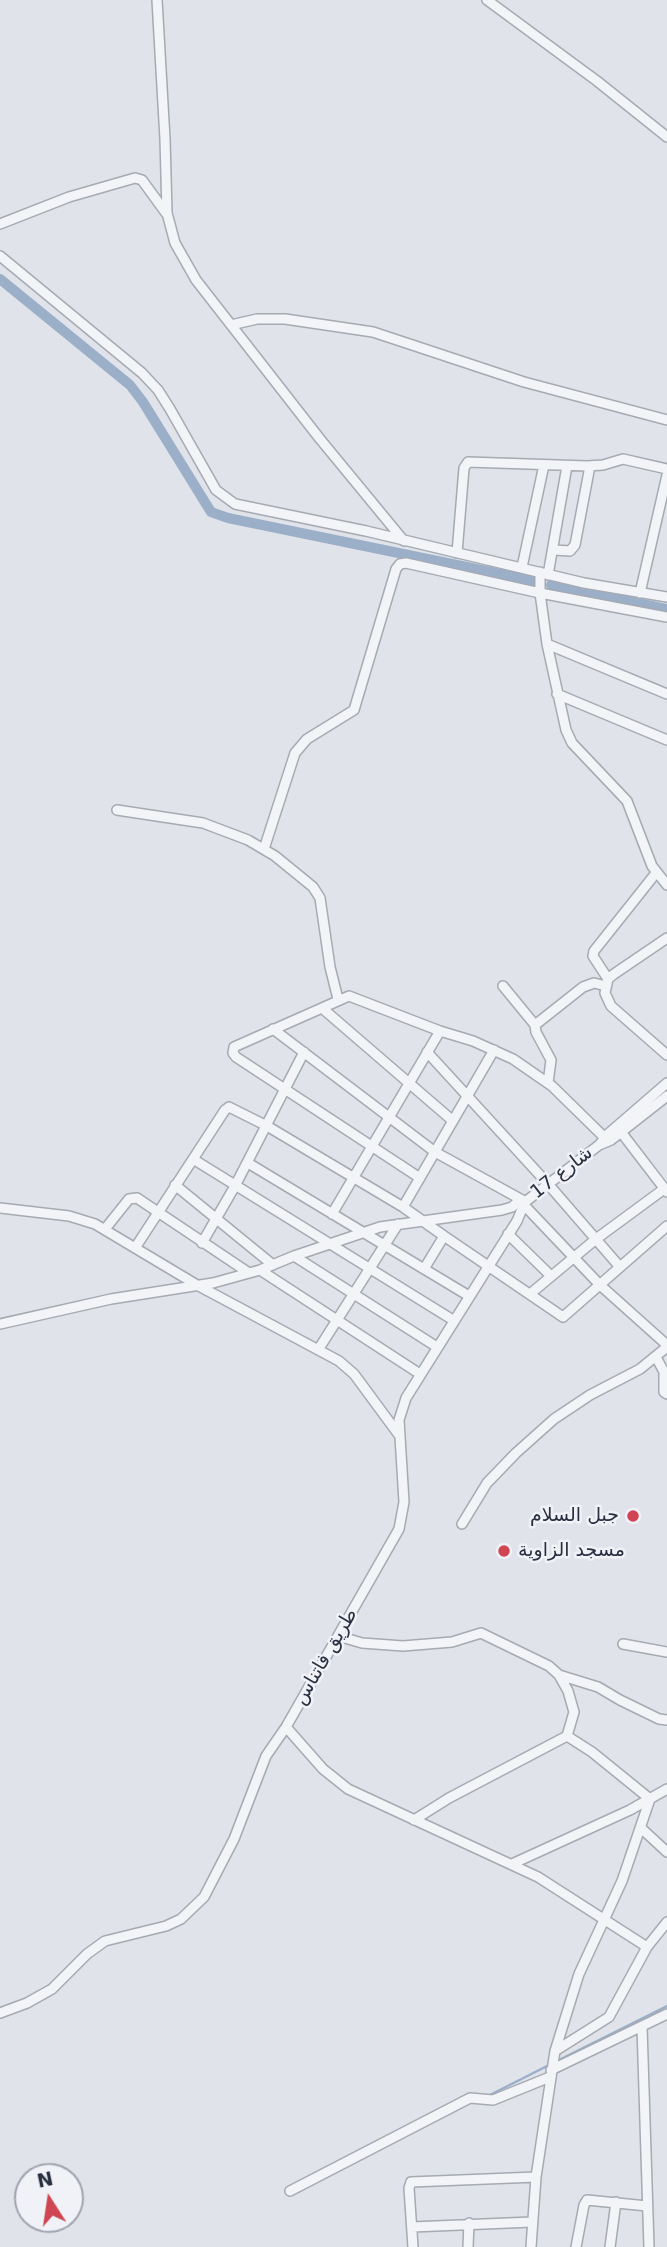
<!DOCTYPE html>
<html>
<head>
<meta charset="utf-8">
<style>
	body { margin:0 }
	#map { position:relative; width:667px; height:2247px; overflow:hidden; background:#e0e3e9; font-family:"DejaVu Sans",sans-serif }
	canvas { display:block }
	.north { position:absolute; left:14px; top:2163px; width:70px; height:70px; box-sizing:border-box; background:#f0f2f7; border:2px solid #a0a4ae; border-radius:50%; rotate:348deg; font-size:19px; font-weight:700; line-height:28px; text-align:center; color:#293041 }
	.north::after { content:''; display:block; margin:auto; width:24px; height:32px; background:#cf4552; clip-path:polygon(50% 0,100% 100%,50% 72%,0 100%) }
</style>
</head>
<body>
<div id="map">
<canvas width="667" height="2247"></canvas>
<div class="north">N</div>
</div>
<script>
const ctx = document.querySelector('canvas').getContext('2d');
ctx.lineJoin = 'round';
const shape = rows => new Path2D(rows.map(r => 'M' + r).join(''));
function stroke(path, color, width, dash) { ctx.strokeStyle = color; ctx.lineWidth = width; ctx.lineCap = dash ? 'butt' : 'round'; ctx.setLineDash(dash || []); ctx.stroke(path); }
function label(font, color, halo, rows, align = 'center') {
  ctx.font = font + ' "DejaVu Sans","Noto Sans Arabic",sans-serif'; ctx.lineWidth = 5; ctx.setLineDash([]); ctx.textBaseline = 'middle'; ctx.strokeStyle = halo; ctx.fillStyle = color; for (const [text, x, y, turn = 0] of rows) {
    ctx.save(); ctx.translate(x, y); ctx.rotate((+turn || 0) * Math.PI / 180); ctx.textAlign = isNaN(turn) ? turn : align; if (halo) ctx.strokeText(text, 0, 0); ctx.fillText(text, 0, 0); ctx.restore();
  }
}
const stream = shape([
	[557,2061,667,2006],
	[488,2096,551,2064]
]);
const canal = shape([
	[0,279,130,385,143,402,211,512,228,518,535,581],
	[551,585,667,609]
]);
const minor = shape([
	[157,0,165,139,167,213,175,243,196,280,320,439,404,541],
	[487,0,597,81,667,137],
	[0,224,69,197,135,178,142,180,166,213],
	[0,256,142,373,158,390,170,409,216,490,235,504,366,531,584,583,667,597],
	[231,325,257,319,285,319,373,332,524,382,667,420],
	[554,550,570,551,575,545,590,466],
	[457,553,464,468,468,462,587,466,603,465,623,459,667,469],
	[522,567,544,465],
	[540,572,540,593,547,644,566,730,572,743,627,801,652,866,667,885],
	[548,575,567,466],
	[640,593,667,475],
	[547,644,667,694],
	[557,694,667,740],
	[117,810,203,823,248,840,275,856,313,887,320,898,330,967,338,999],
	[264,849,295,753,307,739,354,710,396,569,400,564,406,563,540,593,667,617],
	[667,938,614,974,608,979,605,993,611,1006,667,1055],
	[608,979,593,956,594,951,656,873],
	[503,986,535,1025],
	[322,1008,453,1121],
	[273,1029,435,1152,524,1201],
	[427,1052,548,1184,620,1267],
	[548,1083,551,1060,536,1032,535,1025,583,987,594,983,606,986],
	[621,1132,667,1192],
	[599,1145,611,1140,667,1096],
	[193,1159,453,1320],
	[248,1163,469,1296],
	[420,1178,236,1057,233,1053,234,1047,349,996,440,1031,473,1041,513,1059,552,1086,604,1137],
	[175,1185,273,1265],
	[524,1205,600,1285,667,1345],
	[403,1207,494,1050],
	[0,1208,69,1216,95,1224,197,1285,339,1361,354,1374,399,1435],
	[332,1214,440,1031],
	[105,1229,129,1199,137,1198,249,1273],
	[508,1234,551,1276],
	[444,1236,563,1317,667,1226],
	[202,1243,235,1186,304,1052],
	[135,1248,225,1110,229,1107,267,1126,403,1207,444,1236,424,1269],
	[294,1256,437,1347],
	[260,1270,420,1374],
	[530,1294,596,1239,664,1189],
	[0,1324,111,1299,213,1283,260,1270,294,1256,380,1227,502,1210,512,1207,520,1200],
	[318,1350,398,1224],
	[656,1357,664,1372,664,1392,667,1394],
	[462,1524,487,1483,516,1453,554,1419,590,1395,640,1369,667,1347],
	[338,1636,362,1643,403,1646,452,1642,481,1633,549,1666,559,1675,568,1691,574,1712,567,1736,592,1752,650,1799,622,1881,579,1974,555,2051,536,2177,531,2247],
	[623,1644,667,1652],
	[559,1675,598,1687,620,1700,659,1719,667,1720],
	[286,1727,323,1769,348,1789,538,1877,647,1947],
	[414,1820,449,1798,567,1736],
	[641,1828,667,1852],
	[512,1864,630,1810,667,1789],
	[0,2013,27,2003,52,1989,87,1954,105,1941,166,1926,181,1919,204,1897,234,1839,266,1756,286,1727,399,1529,404,1502,399,1420,406,1398,517,1221,525,1202,599,1145,608,1134,667,1083],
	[642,2027,649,2247],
	[555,2051,609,2017,647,1947,667,1922],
	[551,2070,667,2014],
	[290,2191,470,2098,493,2100,550,2077],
	[412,2227,532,2222],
	[413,2247,409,2188,411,2182,536,2177],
	[468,2247,469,2223],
	[576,2247,584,2205,587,2200,647,2206],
	[610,2247,616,2202]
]);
const markers = [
	[633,1516,7,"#cf4552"],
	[504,1551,7,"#cf4552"]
];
const streetNames = [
	["شارع 17",562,1173,-38],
	["طريق فاتناس",326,1657,-60]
];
const poiNames = [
	["جبل السلام",619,1516],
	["مسجد الزاوية",518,1551,"left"]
];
stroke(stream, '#9bafc9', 2.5);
stroke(canal, '#9bafc9', 10);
stroke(minor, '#a5aab3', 12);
stroke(minor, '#f3f4f7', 9);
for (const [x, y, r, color] of markers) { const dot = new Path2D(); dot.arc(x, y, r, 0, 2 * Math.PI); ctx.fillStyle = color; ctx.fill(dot); stroke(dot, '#f0f2f7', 2.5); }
label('19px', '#293041', '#f0f2f7', streetNames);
label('19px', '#293041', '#f0f2f7', poiNames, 'right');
</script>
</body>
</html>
